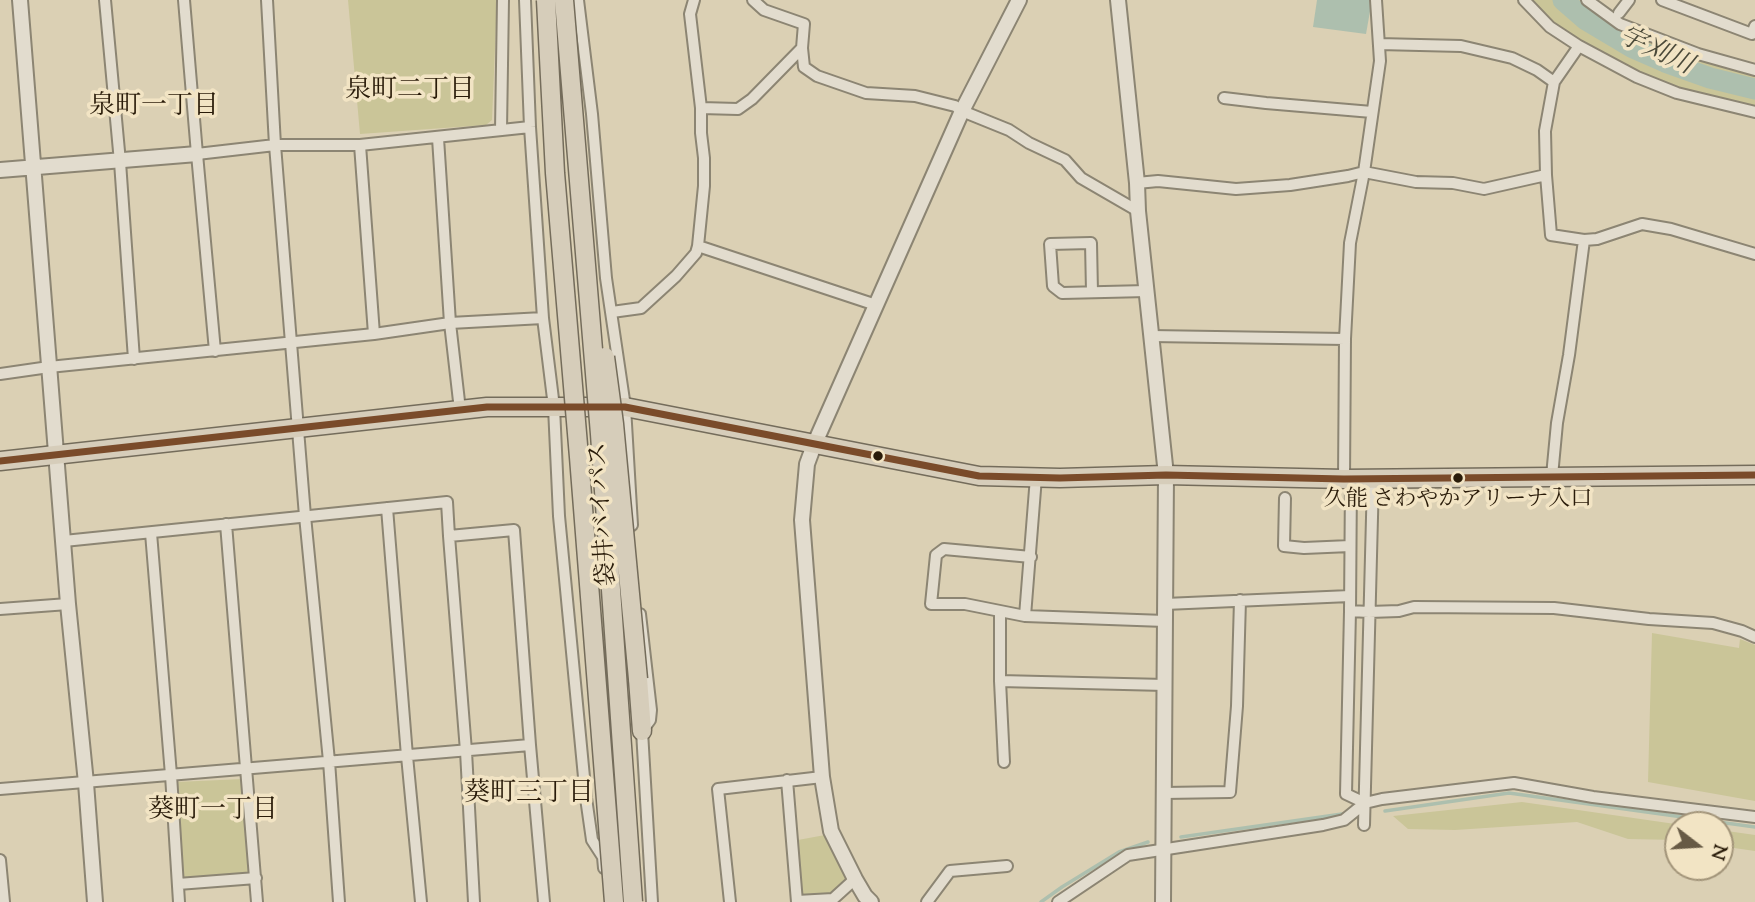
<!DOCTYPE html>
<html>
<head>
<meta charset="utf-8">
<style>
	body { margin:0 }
	#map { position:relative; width:1755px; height:902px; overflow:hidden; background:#dbd0b4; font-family:"Sorts Mill Goudy",serif }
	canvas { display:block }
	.north { position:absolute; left:1664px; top:811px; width:70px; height:70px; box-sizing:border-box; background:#f2e4c4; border:2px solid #a29479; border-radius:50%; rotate:107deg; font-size:19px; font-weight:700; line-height:28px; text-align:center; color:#291b09 }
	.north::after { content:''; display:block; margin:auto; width:24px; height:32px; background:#675a45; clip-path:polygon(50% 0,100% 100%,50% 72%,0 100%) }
</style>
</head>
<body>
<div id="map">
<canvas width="1755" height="902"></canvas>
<div class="north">N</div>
</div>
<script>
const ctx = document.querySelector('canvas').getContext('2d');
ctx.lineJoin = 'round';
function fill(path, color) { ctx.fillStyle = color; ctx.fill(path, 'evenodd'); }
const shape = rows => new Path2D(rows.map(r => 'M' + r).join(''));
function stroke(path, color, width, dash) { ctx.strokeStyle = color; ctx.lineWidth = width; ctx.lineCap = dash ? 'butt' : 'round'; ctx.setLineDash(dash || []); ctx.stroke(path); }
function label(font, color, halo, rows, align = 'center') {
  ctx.font = font + ' "Sorts Mill Goudy","Noto Serif JP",serif'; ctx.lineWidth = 7; ctx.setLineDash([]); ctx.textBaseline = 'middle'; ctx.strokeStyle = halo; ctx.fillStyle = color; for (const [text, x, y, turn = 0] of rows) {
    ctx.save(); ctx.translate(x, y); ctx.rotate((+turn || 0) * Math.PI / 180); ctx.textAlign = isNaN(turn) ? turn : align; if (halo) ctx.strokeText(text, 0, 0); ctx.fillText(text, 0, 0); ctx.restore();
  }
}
const green = shape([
	[348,0,497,0,492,120,486,125,360,134],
	[1525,0,1589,0,1617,21,1755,71,1755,109,1698,97,1648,77,1575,44],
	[1652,633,1739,648,1740,639,1755,645,1755,801,1648,782],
	[243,779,248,875,181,878,176,782],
	[1522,802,1585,811,1682,825,1678,825,1678,840,1628,839,1577,822,1455,830,1408,829,1393,816],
	[1720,830,1755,835,1755,851,1720,846],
	[825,835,849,878,833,899,800,901,798,840]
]);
const water = shape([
	[1317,0,1372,0,1366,34,1313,27]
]);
const stream = shape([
	[1385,811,1509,793,1755,827],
	[1181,837,1342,814],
	[1041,902,1062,887,1119,852,1148,842]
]);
const river = shape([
	[1563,0,1586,20,1633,48,1665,62,1710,78,1755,89]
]);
const minor = shape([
	[105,0,120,162,134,359],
	[184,0,197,154,215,351],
	[267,0,275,145,305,516,329,761,339,902],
	[525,0,530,127,543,318,554,407,559,516,586,798,592,840,603,857,604,868],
	[578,0,592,114,606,278,625,407,632,525],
	[753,0,764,10,804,24,802,48,804,67,817,76,866,93,915,96,955,106,962,111,1009,130,1029,143,1065,160,1081,178,1138,211],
	[1524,0,1550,27,1579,46,1637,77,1677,93,1755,112],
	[1587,0,1620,24,1698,54,1755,70],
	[1662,0,1752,34,1755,26],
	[1619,13,1629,0],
	[1379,44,1461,46,1512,58,1537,70,1554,82],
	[1224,98,1266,103,1372,112],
	[701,108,738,109,752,99,802,48],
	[501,130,503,0],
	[438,138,450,323,460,410],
	[360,145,374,334],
	[197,154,275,145,360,145,530,127],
	[1546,175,1551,235,1584,240,1597,239,1642,224,1671,229,1755,254],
	[1137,183,1158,181,1236,189,1290,185,1348,176,1364,172,1416,182,1453,183,1484,189,1546,175,1545,131,1554,82,1579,46],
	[698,246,876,305],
	[1092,292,1091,243,1050,244,1053,286,1062,293,1147,291],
	[612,312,641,308,676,276,696,253,698,246,704,186,704,158,701,133,701,108,690,14,694,0],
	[1151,336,1345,339],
	[0,374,49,367,374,334,450,323,543,318],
	[1552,476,1557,423,1569,355,1584,240],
	[1344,479,1345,339,1350,243,1364,172,1380,61,1376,0],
	[1351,479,1350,611,1346,794,1365,803],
	[1285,498,1284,546,1304,548,1350,546],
	[387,508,407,756,421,902],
	[226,524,257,902],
	[151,533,171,775,179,902],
	[449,536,466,751,474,902],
	[64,541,447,502,449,536,514,530,530,745,544,902],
	[1165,604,1350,596],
	[0,609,68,604],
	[1000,611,1025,616,1165,621],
	[1350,611,1369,612,1399,611,1414,607,1554,608,1649,619,1713,623,1742,631,1755,637],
	[640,614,651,710,650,720,642,731,652,902],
	[1025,616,1036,477],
	[1000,681,1165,685],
	[1004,762,1000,681,1000,611,965,604,931,604,936,555,944,549,1031,557],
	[787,780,797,902],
	[0,789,530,745],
	[1164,793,1230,792,1237,706,1240,600],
	[1364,825,1373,479],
	[0,860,4,902],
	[178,884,256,878],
	[797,901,833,899,855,879],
	[730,902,718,789,822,777],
	[927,902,950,871,1007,866],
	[1058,902,1128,855,1323,825,1344,820,1365,803,1382,799,1514,783,1593,797,1755,817]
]);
const tertiary = shape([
	[20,0,68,604,86,783,95,902],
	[1118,0,1137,183,1138,211,1166,475,1163,902],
	[0,170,197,154],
	[871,902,865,896,855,879,831,831,822,777,802,520,807,464,814,445,962,111,1019,0]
]);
const primary = shape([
	[0,461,487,407,625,407,979,476,1060,478,1166,475,1344,479,1755,475]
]);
const trunk = shape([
	[638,679,642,731]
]);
const trunkBridge = shape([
	[546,0,555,173,579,457,614,902],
	[564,0,600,434,633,902],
	[605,357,614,424,638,679]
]);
const bus1 = shape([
	[0,461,487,407,625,407,979,476,1060,478,1166,475,1344,479,1755,475]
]);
const markers = [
	[878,456,6,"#291b09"],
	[1458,478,6,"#291b09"]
];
const busNames = [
	["久能 さわやかアリーナ入口",1458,501]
];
const streetNames = [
	["袋井バイパス",605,514,-94]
];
const waterNames = [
	["宇刈川",1655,53,25]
];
const neighbourhoodNames = [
	["泉町二丁目",410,93],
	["泉町一丁目",154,109],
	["葵町三丁目",529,796],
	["葵町一丁目",213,813]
];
fill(green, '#cac598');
fill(water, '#adbfae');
stroke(stream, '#adbfae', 3.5);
stroke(river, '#adbfae', 21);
stroke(minor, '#8c8573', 14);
stroke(tertiary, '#8c8573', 18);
stroke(primary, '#746c5b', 21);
stroke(trunk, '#746c5b', 21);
stroke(minor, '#e2dcce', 10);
stroke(tertiary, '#e2dcce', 14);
stroke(primary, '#d6cdba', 18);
stroke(trunk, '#d6cdba', 18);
stroke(trunkBridge, '#746c5b', 21, []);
stroke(trunkBridge, '#d6cdba', 18);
stroke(bus1, '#7a4b2a', 7);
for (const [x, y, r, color] of markers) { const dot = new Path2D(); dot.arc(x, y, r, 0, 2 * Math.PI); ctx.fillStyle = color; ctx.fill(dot); stroke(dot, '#f2e4c4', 2.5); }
label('22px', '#291b09', '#f2e4c4', busNames);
label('24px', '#291b09', '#f2e4c4', streetNames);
label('italic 26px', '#4b4a3a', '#f2e4c4', waterNames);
label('26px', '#291b09', '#f2e4c4', neighbourhoodNames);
</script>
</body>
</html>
